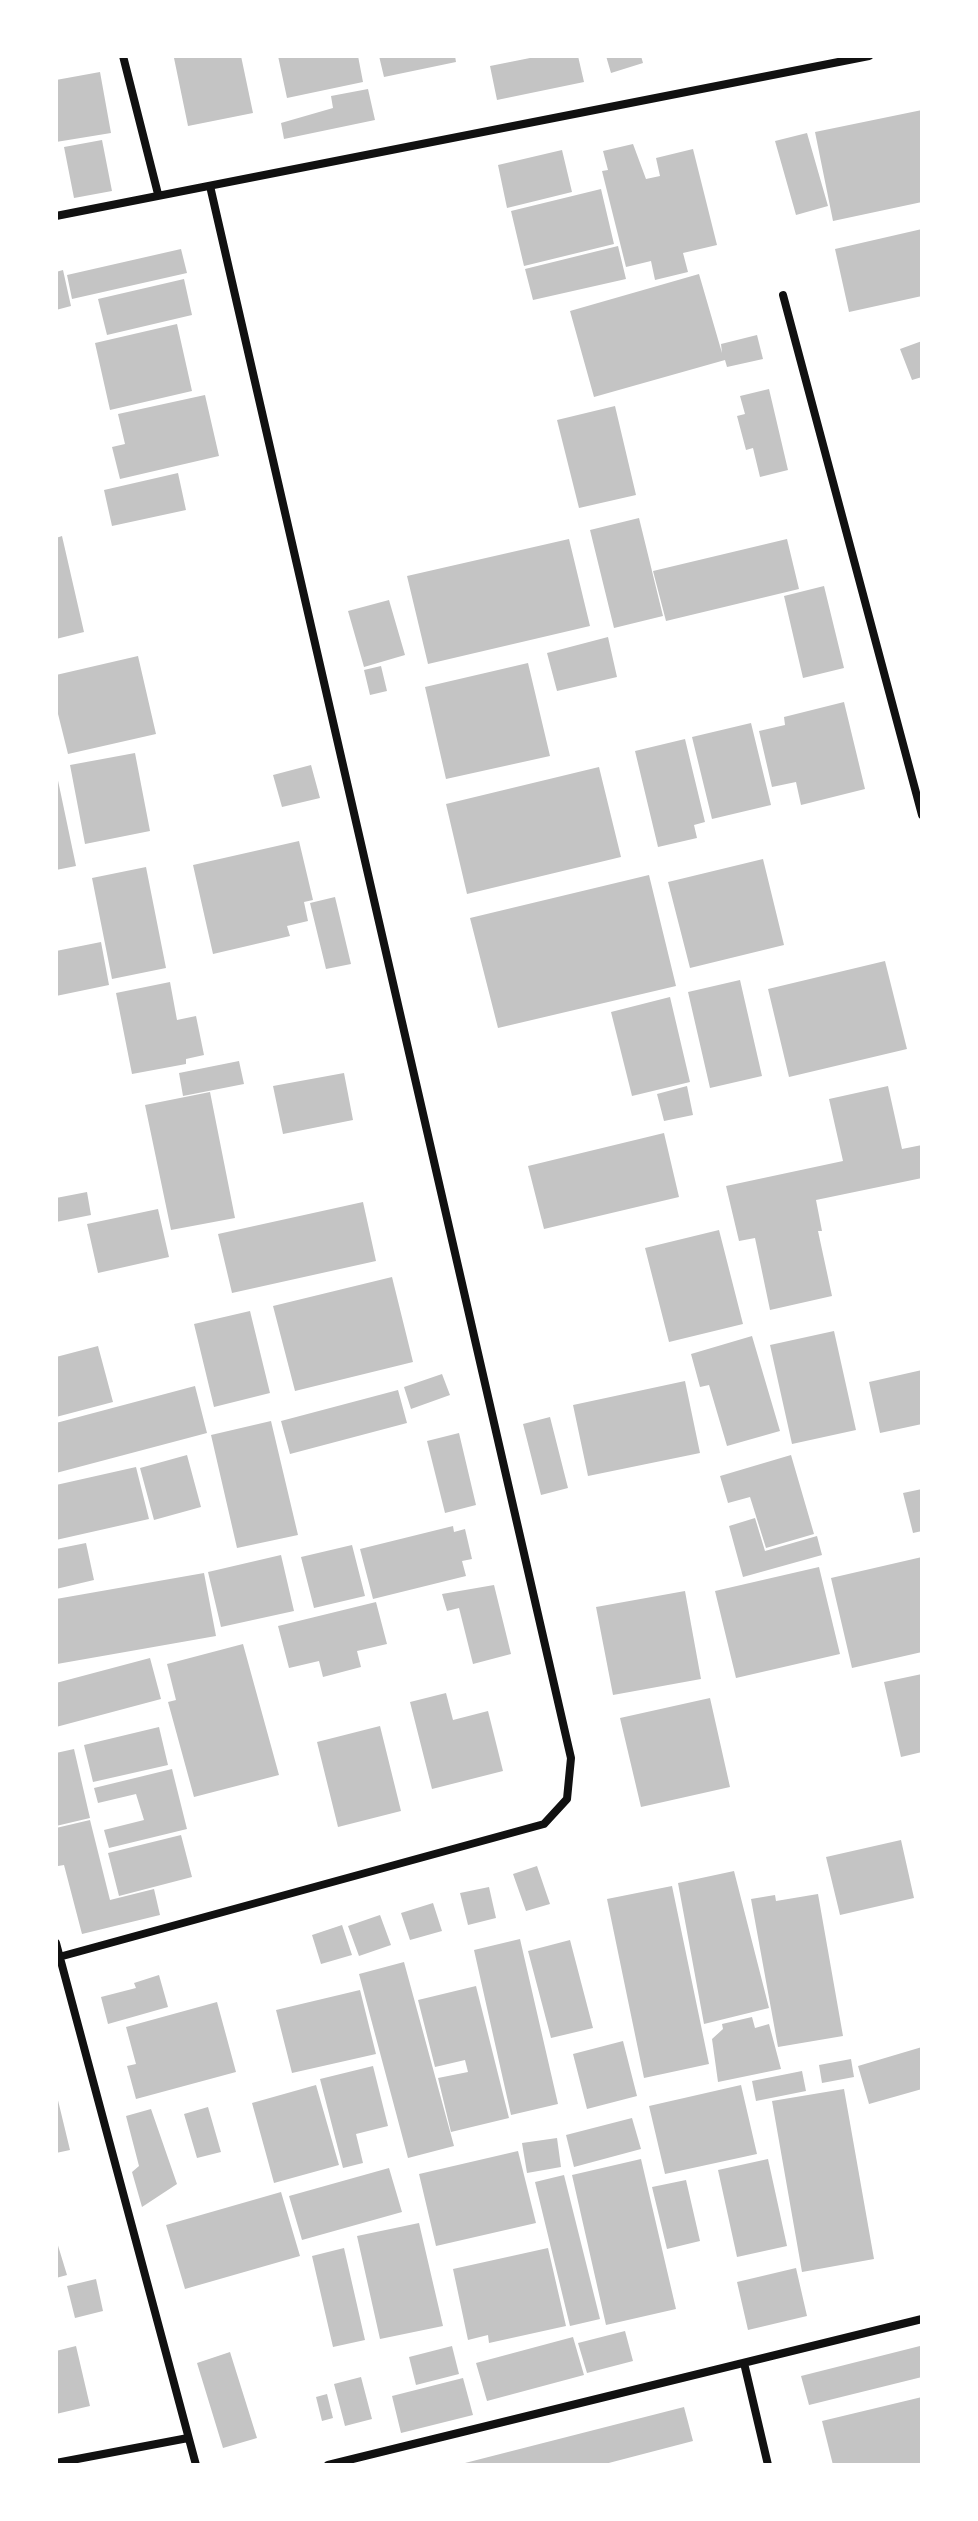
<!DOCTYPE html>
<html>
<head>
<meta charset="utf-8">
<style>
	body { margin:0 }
	#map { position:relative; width:978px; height:2521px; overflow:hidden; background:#fff; font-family:"Libre Baskerville",serif }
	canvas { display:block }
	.frame { position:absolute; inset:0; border:58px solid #fff; pointer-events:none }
</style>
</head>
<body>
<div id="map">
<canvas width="978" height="2521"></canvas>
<div class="frame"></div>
</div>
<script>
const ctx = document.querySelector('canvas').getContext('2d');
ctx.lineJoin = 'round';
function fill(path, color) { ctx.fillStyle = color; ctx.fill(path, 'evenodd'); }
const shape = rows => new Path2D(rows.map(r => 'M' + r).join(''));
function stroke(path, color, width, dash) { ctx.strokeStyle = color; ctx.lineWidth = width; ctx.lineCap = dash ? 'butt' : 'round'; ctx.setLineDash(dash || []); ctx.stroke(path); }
const building = shape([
	[184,56,241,56,253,113,188,126,174,58],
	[278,56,358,56,363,82,287,98],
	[379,56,455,56,456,62,384,77],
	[540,56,578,56,584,82,497,100,490,66],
	[606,56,641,56,643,63,611,73],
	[100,72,111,133,56,142,56,80],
	[368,89,375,120,284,139,281,123,333,108,331,96],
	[922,110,922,202,833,221,815,132],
	[807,133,828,206,796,215,775,141],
	[102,140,112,191,74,198,64,147],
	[633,144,646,179,660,176,656,158,693,149,717,245,683,253,688,272,655,280,651,261,626,267,602,171,608,170,603,151],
	[562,150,572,192,507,208,498,165],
	[601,189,614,244,524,266,511,211],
	[922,229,922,296,849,312,835,249],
	[618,246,626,279,533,300,525,269],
	[181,249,187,273,72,299,67,275],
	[63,270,71,306,56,310,56,272],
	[699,274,722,353,721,344,757,335,763,359,727,367,725,360,594,397,570,311],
	[184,279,192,315,107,335,98,299],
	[177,324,192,391,110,410,95,343],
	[922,341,922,377,912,380,900,349],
	[769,389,788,470,760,477,753,448,746,450,737,416,745,414,740,396],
	[205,395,219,456,120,479,112,447,125,444,118,414],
	[615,406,636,495,579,508,557,420],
	[178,473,186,510,112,526,104,490],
	[639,518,663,616,614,628,590,530],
	[62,536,84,632,56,639,56,538],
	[569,539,590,626,428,664,407,576],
	[787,539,799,589,666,621,653,571],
	[824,586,844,668,803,678,784,596],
	[389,600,405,655,364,667,348,611],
	[608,637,617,677,557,691,547,653],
	[138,656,156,734,68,754,56,706,56,675],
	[528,663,550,756,446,779,425,687],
	[381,666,387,691,370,695,364,670],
	[844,702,865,789,801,805,796,782,772,787,759,731,785,725,784,717],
	[751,723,771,805,712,819,692,737],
	[685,739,705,822,694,825,697,838,658,847,635,751],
	[135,753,150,831,85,844,70,765],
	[311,765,320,798,282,807,273,775],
	[599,767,621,857,467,894,446,804],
	[56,771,76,866,56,870],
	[299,841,313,900,304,902,308,921,287,926,290,936,213,954,193,865],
	[763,859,784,945,690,968,668,882],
	[146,867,166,968,112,979,92,878],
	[649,875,676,986,498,1028,470,918],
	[335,897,351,964,326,969,310,903],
	[101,942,109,985,56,996,56,951],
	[885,961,907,1049,789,1077,768,989],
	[740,980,762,1076,710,1088,688,992],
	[170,982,177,1020,196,1016,204,1055,186,1059,186,1064,132,1074,116,993],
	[670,997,690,1082,632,1096,611,1012],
	[239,1061,244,1084,183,1096,179,1073],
	[344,1073,353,1120,283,1134,273,1086],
	[687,1086,693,1115,664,1121,657,1094],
	[888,1086,902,1149,922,1145,922,1178,816,1200,822,1231,818,1231,832,1296,770,1310,755,1238,739,1241,726,1186,843,1161,829,1099],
	[210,1092,235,1218,171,1230,145,1105],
	[664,1133,679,1197,544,1229,528,1166],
	[87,1192,91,1215,56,1222,56,1198],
	[363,1202,376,1261,232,1293,218,1234],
	[158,1209,169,1257,98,1273,87,1224],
	[719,1230,743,1324,669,1342,645,1248],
	[392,1277,413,1362,295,1391,273,1306],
	[250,1311,270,1393,214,1407,194,1324],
	[834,1331,856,1430,792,1444,770,1345],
	[752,1336,780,1431,727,1446,709,1385,700,1387,691,1354],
	[98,1346,113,1402,56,1417,56,1357],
	[922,1370,922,1424,880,1433,869,1382],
	[442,1374,450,1395,411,1409,404,1387],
	[685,1381,700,1453,588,1476,573,1405],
	[195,1386,207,1433,56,1473,56,1423],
	[398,1390,407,1423,290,1454,281,1421],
	[550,1417,568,1488,541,1495,523,1424],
	[271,1421,298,1535,237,1548,211,1435],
	[459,1433,476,1505,445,1513,427,1441],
	[187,1455,201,1507,154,1520,140,1468],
	[791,1455,814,1534,766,1548,750,1497,728,1503,720,1476],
	[136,1467,149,1519,56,1540,56,1485],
	[922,1489,922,1531,913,1533,903,1493],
	[755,1518,765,1551,817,1536,822,1555,743,1577,729,1526],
	[453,1526,454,1532,465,1529,472,1559,462,1561,466,1576,373,1599,360,1549],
	[86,1543,94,1580,56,1589,56,1549],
	[352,1545,365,1596,314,1608,301,1557],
	[281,1555,294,1611,221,1627,208,1572],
	[922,1557,922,1652,852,1668,831,1578],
	[819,1567,840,1654,736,1678,715,1591],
	[204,1573,216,1636,57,1664,56,1599],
	[494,1585,511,1654,473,1664,459,1608,447,1611,442,1594],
	[685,1591,701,1679,613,1695,596,1607],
	[376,1602,387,1644,357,1651,361,1667,323,1677,319,1661,289,1668,278,1626],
	[243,1644,279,1775,194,1797,168,1702,176,1700,167,1664],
	[150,1658,161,1699,56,1727,56,1683],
	[922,1674,922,1752,901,1757,884,1682],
	[446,1693,453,1720,488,1711,503,1771,432,1789,410,1702],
	[710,1698,730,1787,641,1807,620,1718],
	[380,1726,401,1811,338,1827,317,1742],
	[159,1727,168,1765,93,1782,84,1745],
	[74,1749,90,1818,56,1826,56,1753],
	[172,1769,187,1829,109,1848,104,1830,144,1820,136,1794,98,1803,94,1788],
	[90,1820,110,1900,154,1889,160,1915,82,1934,64,1865,58,1866,56,1859,56,1828],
	[181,1835,192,1877,119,1896,108,1853],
	[901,1840,914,1898,840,1915,826,1857],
	[537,1866,550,1904,526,1911,513,1874],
	[734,1871,769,2008,704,2024,678,1883],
	[672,1886,709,2064,644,2078,607,1899],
	[489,1887,496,1918,468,1925,460,1893],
	[818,1894,843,2036,778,2047,751,1899,775,1895,776,1901],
	[433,1903,442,1931,410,1940,401,1913],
	[380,1915,391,1945,359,1956,348,1926],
	[342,1925,352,1955,321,1964,312,1935],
	[520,1939,558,2104,511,2115,474,1950],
	[570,1940,593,2028,551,2038,528,1951],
	[404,1962,454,2146,408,2158,359,1974],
	[159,1975,168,2007,108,2024,101,1997,136,1988,134,1983],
	[476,1986,509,2118,451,2132,438,2078,468,2072,465,2060,435,2067,418,2000],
	[360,1990,376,2054,292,2073,276,2010],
	[217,2002,236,2072,136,2099,127,2066,136,2064,126,2027],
	[752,2017,755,2028,769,2024,781,2069,718,2082,712,2039,723,2029,722,2024],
	[623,2041,637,2096,587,2109,573,2054],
	[922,2047,922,2089,869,2104,858,2066],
	[851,2059,854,2077,822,2083,819,2065],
	[373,2066,388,2126,356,2134,363,2163,343,2168,320,2079],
	[802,2071,806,2091,756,2101,752,2081],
	[316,2085,339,2165,274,2183,252,2103],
	[741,2085,757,2154,665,2174,649,2106],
	[844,2089,874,2259,802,2272,772,2101],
	[56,2092,70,2150,56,2153],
	[208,2107,221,2152,197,2158,184,2114],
	[151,2109,177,2184,142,2207,132,2172,139,2166,126,2116],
	[632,2118,641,2149,574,2167,566,2135],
	[557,2138,561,2167,527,2173,522,2143],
	[518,2151,536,2223,436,2246,419,2174],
	[641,2159,676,2309,606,2325,572,2175],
	[768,2159,787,2246,737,2257,718,2170],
	[389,2168,402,2212,302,2240,289,2196],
	[564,2175,600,2319,570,2326,535,2182],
	[686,2180,700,2241,667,2249,652,2187],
	[281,2192,300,2256,185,2289,166,2225],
	[419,2223,443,2326,380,2339,357,2236],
	[56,2239,67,2275,56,2278],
	[344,2248,365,2340,333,2347,312,2256],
	[548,2248,566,2326,489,2343,488,2335,468,2340,453,2269],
	[796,2268,807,2316,748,2330,737,2282],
	[96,2279,103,2311,75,2318,67,2286],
	[625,2331,633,2361,587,2373,578,2343],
	[573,2337,584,2375,487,2401,476,2363],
	[76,2346,90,2406,56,2414,56,2351],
	[452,2346,459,2374,416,2385,409,2357],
	[920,2346,922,2377,809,2405,801,2376],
	[230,2352,257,2438,223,2448,197,2363],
	[361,2377,372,2419,345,2426,334,2384],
	[463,2378,473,2415,401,2433,392,2396],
	[327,2394,333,2418,322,2421,316,2397],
	[922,2397,922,2465,833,2465,822,2421],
	[684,2407,693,2441,601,2465,465,2463]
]);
const minor = shape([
	[123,56,158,194],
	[56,216,869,56],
	[783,295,922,815],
	[56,1943,196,2465],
	[59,1957,544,1824,567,1799,571,1758,210,186],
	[744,2363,768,2465],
	[56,2463,188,2438],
	[328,2465,922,2319]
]);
fill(building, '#c4c4c4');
stroke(minor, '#111', 8);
</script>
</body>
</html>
